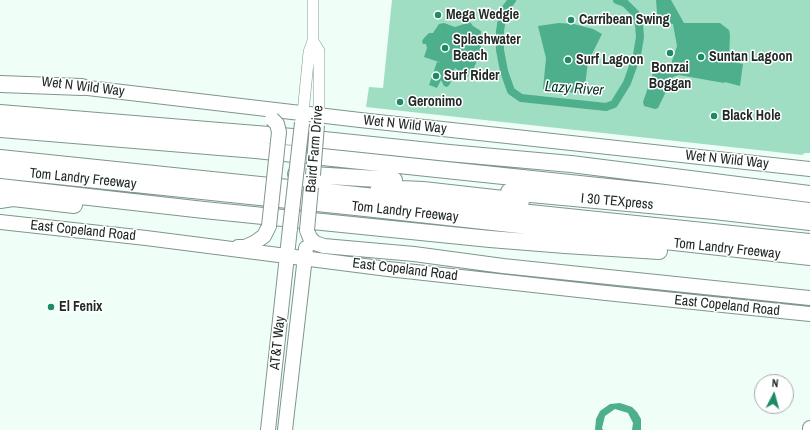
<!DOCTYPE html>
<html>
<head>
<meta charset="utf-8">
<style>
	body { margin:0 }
	#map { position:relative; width:810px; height:430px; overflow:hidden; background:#effef7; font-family:"Archivo Narrow",sans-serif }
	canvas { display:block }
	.north { position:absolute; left:754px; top:374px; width:40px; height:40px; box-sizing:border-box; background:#fff; border:1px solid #a6aaa8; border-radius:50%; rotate:6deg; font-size:11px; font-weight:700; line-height:16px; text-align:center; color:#212a26 }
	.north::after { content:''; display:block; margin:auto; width:14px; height:18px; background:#1d8a68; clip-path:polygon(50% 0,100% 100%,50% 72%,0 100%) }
</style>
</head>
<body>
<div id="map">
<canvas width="810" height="430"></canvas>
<div class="north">N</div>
</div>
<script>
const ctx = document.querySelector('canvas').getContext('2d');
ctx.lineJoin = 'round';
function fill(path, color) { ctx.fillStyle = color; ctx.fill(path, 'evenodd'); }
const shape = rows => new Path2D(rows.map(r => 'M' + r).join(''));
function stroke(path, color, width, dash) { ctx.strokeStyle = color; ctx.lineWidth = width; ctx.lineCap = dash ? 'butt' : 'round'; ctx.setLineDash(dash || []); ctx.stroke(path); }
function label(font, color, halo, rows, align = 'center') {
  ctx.font = font + ' "Archivo Narrow",sans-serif'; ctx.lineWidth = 3; ctx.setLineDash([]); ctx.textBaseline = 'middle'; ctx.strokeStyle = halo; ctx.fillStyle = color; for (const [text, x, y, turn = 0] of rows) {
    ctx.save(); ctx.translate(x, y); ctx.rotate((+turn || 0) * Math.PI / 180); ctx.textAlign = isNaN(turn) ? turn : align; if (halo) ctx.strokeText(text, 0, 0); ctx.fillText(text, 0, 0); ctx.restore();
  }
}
const green = shape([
	[392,0,810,0,810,153,805,153,802,155,767,151,366,107,369,87,383,88]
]);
const water = shape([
	[656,0,671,0,684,23,720,23,729,30,730,35,729,61,743,64,740,86,725,82,724,83,679,75,673,77,658,108,655,109,644,106,643,102,654,70,658,69,667,72,669,70,677,46,673,24,658,25],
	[470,22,473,26,481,31,481,51,473,70,467,77,455,68,450,84,447,87,444,86,441,80,437,88,429,85,437,62,442,63,424,57,427,48,426,44,423,44,422,41,424,38,429,33,433,33,439,24,444,23,455,27],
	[559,23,574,24,593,29,602,34,588,62,584,94,543,89,546,58,538,26],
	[620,403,632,407,637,412,641,419,641,430,632,430,633,423,628,413,615,409,605,416,602,428,603,430,595,430,596,419,600,411,610,404]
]);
const canal = shape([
	[512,0,503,12,500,31,500,50,504,71,511,91,521,98,606,107,614,104,627,83,637,55,640,37,639,25,636,14,625,3,617,0]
]);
const minor = shape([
	[313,41,319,51,319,115],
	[303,113,309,52,313,41,313,0]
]);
const major = shape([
	[71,86,360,120,810,169],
	[0,222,146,238,388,269,606,293,810,314],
	[307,230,310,238,315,243,324,246,414,254,503,266,810,298],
	[238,247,245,247,254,243,264,236,269,226],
	[268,430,290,228],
	[285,430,306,248],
	[810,430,810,428]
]);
const highway = shape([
	[0,84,82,87],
	[0,113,305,138,449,153,571,164,810,194],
	[0,129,256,150,665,193,810,211],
	[0,158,810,242],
	[0,170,365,208,810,257],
	[296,174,394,180],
	[0,187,204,210,490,239,565,245,659,251],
	[379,188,423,190,521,201],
	[509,192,714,211,810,222],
	[0,200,13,198,74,205]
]);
const majorBridge = shape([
	[313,175,317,125],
	[269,226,279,132,277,124,272,119],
	[290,228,302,123],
	[307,230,311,187]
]);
const markers = [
	[438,15,4,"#1d8a68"],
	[571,20,4,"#1d8a68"],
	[445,48,4,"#1d8a68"],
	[670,53,4,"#1d8a68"],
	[701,57,4,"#1d8a68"],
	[568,60,4,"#1d8a68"],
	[436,76,4,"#1d8a68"],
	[400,102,4,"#1d8a68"],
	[714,116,4,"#1d8a68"],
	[51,307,4,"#1d8a68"]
];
const poiNames = [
	["Mega Wedgie",446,15],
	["Carribean Swing",579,20],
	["Splashwater",453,40],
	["Beach",453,56],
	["Suntan Lagoon",709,57],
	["Surf Lagoon",576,60],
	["Bonzai",670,68,"center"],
	["Boggan",670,84,"center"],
	["Surf Rider",444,76],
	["Geronimo",408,102],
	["Black Hole",722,116],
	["El Fenix",59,307]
];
const streetNames = [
	["Wet N Wild Way",83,87,7],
	["Wet N Wild Way",405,125,6],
	["Baird Farm Drive",315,149,-85],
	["Wet N Wild Way",727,160,6],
	["Tom Landry Freeway",83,179,6],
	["I 30 TEXpress",617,202,5],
	["Tom Landry Freeway",405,212,6],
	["East Copeland Road",83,231,6],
	["Tom Landry Freeway",727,249,6],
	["East Copeland Road",405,270,7],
	["East Copeland Road",727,306,6],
	["AT&T Way",278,343,-84]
];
const waterNames = [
	["Lazy River",574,89,4]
];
fill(green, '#a0dec4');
fill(water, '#4daf8b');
stroke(canal, '#4daf8b', 8);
stroke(minor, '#7f968c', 12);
stroke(major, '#7f968c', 16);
stroke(highway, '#7f968c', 18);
stroke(minor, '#fff', 11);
stroke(major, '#fff', 14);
stroke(highway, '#fff', 16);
stroke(majorBridge, '#7f968c', 16, []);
stroke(majorBridge, '#fff', 14);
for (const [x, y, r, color] of markers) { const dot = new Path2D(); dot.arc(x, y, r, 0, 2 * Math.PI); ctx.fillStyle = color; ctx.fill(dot); stroke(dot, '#fff', 1.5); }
label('bold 14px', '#212a26', '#fff', poiNames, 'left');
label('14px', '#212a26', '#fff', streetNames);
label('italic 15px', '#033123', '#fff', waterNames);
</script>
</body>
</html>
